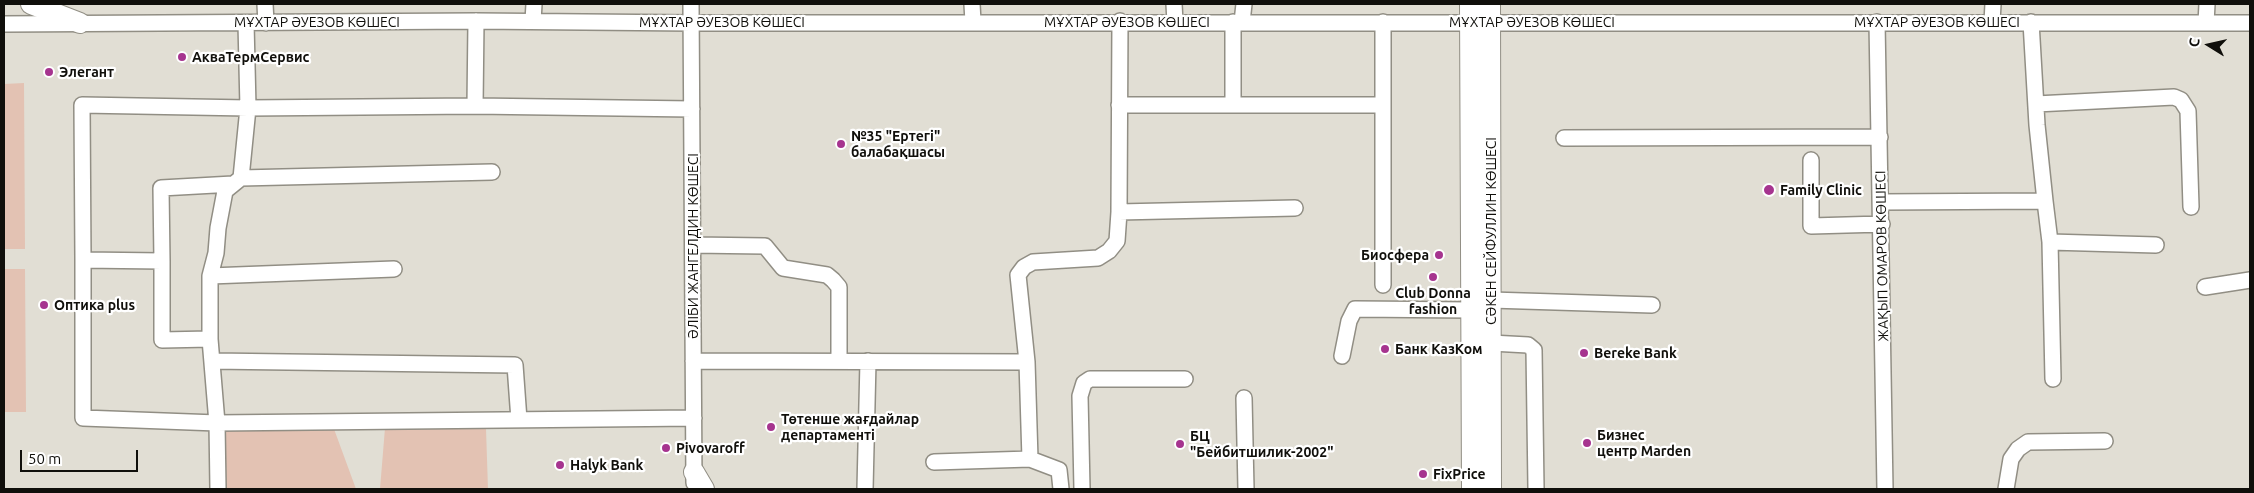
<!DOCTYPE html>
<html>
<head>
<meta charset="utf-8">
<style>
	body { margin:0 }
	#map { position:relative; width:2254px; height:493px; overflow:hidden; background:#e1ded4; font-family:Ubuntu,sans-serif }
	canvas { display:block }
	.frame { position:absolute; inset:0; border:5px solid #100f0b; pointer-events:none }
	.north { position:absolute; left:2184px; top:20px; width:50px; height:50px; -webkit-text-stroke:4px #fff; paint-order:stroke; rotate:280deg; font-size:14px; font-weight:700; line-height:20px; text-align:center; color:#100f0b }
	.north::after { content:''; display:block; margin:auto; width:18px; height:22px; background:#100f0b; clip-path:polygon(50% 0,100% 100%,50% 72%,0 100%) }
	.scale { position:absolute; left:20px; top:450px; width:118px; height:22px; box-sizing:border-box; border:2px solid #100f0b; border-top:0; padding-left:6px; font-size:15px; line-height:18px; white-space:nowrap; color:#100f0b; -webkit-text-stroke:4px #fff; paint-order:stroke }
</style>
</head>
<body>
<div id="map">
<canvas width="2254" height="493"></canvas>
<div class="frame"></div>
<div class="north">С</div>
<div class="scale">50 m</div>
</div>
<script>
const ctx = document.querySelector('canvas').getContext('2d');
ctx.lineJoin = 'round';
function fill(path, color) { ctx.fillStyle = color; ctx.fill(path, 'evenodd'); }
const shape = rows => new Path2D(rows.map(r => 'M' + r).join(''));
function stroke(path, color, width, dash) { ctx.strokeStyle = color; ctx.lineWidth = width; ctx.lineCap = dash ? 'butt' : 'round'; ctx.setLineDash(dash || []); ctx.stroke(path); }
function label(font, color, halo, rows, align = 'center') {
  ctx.font = font + ' Ubuntu,sans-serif'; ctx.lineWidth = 4.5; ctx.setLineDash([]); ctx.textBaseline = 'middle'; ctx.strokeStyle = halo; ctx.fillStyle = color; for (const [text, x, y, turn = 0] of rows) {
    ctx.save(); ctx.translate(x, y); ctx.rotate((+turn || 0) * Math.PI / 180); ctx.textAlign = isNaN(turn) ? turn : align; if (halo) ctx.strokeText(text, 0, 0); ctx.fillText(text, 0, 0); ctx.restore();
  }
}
const green = shape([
	[24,83,25,249,4,249,4,84],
	[4,269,25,269,26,412,4,412],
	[385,428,486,429,488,489,380,489],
	[334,429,356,489,226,489,224,430]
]);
const minor = shape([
	[265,4,266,23],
	[691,4,694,483],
	[972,4,973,22],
	[1174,4,1175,22],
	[533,21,534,4],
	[1242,22,1244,4],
	[1877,22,1885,489],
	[1992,22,1993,4],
	[2031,22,2037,125,2045,201],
	[2206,23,2207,4],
	[4,24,476,21,692,23,2250,23],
	[1233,104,1233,22],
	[2036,104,2174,97,2181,100,2188,111,2191,207],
	[1119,105,1383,105,1383,285],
	[1383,105,1383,22],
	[475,106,476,21],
	[1564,138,1880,137],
	[1811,160,1811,226,1882,224],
	[241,178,492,172],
	[233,184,161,188,162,261,83,260,82,105,248,108,475,106,692,109],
	[1882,202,2045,201,2050,242,2053,379],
	[1119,212,1295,208],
	[2050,242,2156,245],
	[693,245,765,246,783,268,827,275,833,280,839,287,839,361],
	[83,260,83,418,217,423,694,418],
	[162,261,162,340,210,339],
	[210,276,394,269],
	[2205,287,2250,280],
	[1491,300,1652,305],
	[1491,343,1528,345,1534,350,1536,488],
	[1342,356,1349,321,1355,309,1471,310],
	[212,361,515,365,519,420],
	[693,361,1027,362,1030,459,1059,470,1061,489],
	[1027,362,1018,275,1024,267,1033,262,1098,258,1109,251,1117,241,1119,212,1120,21],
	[1244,398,1246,489],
	[934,462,1030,459],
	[218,489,217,423,210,339,210,276,216,253,218,228,225,191,241,178,248,108,246,23],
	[865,489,868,361],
	[1082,489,1080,396,1084,383,1090,379,1185,379],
	[2006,489,2011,459,2018,449,2028,442,2105,441]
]);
const major = shape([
	[31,4,80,23],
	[1470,4,1472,489],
	[1490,4,1491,489],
	[694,472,704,489]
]);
const markers = [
	[182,57,5,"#a6348f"],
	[49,72,5,"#a6348f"],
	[841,144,5,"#a6348f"],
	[1769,190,6,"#a6348f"],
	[1439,255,5,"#a6348f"],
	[1433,277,5,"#a6348f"],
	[44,305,5,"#a6348f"],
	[1385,349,5,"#a6348f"],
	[1584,353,5,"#a6348f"],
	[771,427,5,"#a6348f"],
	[1587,443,5,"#a6348f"],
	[1180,444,5,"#a6348f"],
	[666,448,5,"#a6348f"],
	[560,465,5,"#a6348f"],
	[1423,474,5,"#a6348f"]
];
const streetNames = [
	["МҰХТАР ӘУЕЗОВ КӨШЕСІ",317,22],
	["МҰХТАР ӘУЕЗОВ КӨШЕСІ",722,22],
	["МҰХТАР ӘУЕЗОВ КӨШЕСІ",1127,22],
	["МҰХТАР ӘУЕЗОВ КӨШЕСІ",1532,22],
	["МҰХТАР ӘУЕЗОВ КӨШЕСІ",1937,22],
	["СӘКЕН СЕЙФУЛЛИН КӨШЕСІ",1491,231,-90],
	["ӘЛІБИ ЖАНГЕЛДИН КӨШЕСІ",693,246,-90],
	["ЖАҚЫП ОМАРОВ КӨШЕСІ",1882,256,-91]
];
const poiNames = [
	["АкваТермСервис",192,57],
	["Элегант",59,72],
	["№35 \"Ертегі\"",851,136],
	["балабақшасы",851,152],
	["Family Clinic",1780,190],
	["Биосфера",1429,255,"right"],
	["Club Donna",1433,293,"center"],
	["fashion",1433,309,"center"],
	["Оптика plus",54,305],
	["Банк КазКом",1395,349],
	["Bereke Bank",1594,353],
	["Төтенше жағдайлар",781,419],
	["департаменті",781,435],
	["Бизнес",1597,435],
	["центр Marden",1597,451],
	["БЦ",1190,436],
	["\"Бейбитшилик-2002\"",1190,452],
	["Pivovaroff",676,448],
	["Halyk Bank",570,465],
	["FixPrice",1433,474]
];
fill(green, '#e3c2b3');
stroke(minor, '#918e84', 18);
stroke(major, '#918e84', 22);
stroke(minor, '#fff', 15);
stroke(major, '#fff', 20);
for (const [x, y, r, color] of markers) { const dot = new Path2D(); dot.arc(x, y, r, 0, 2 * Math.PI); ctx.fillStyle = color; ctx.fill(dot); stroke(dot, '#fff', 2); }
label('14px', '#100f0b', '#fff', streetNames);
label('bold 14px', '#100f0b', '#fff', poiNames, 'left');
</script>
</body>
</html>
